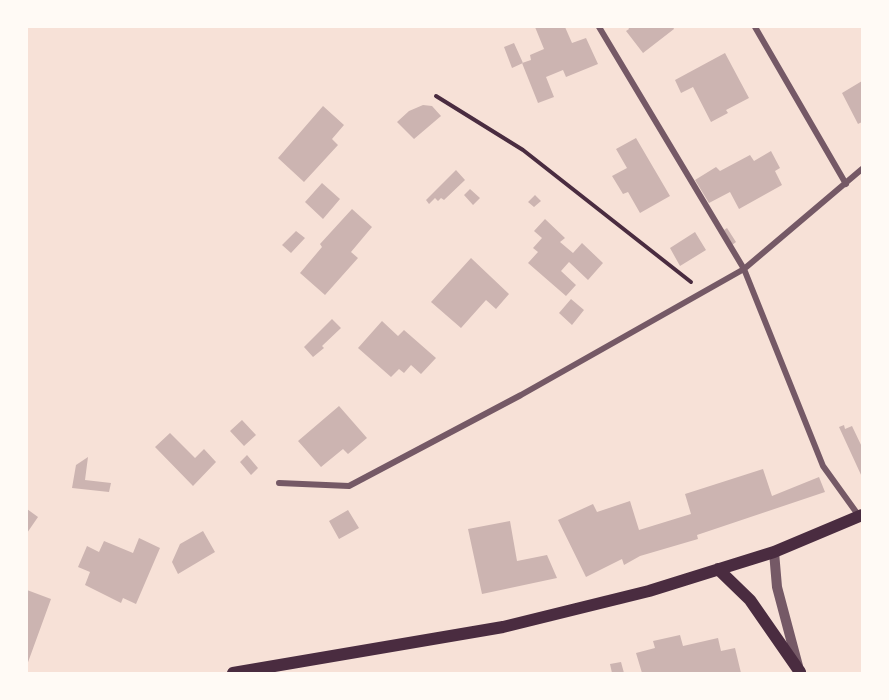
<!DOCTYPE html>
<html>
<head>
<meta charset="utf-8">
<style>
	body { margin:0 }
	#map { position:relative; width:889px; height:700px; overflow:hidden; background:#f7e1d7; font-family:"Roboto Condensed",sans-serif }
	canvas { display:block }
	.frame { position:absolute; inset:0; border:28px solid #fffaf5; pointer-events:none }
</style>
</head>
<body>
<div id="map">
<canvas width="889" height="700"></canvas>
<div class="frame"></div>
</div>
<script>
const ctx = document.querySelector('canvas').getContext('2d');
ctx.lineJoin = 'round';
function fill(path, color) { ctx.fillStyle = color; ctx.fill(path, 'evenodd'); }
const shape = rows => new Path2D(rows.map(r => 'M' + r).join(''));
function stroke(path, color, width, dash) { ctx.strokeStyle = color; ctx.lineWidth = width; ctx.lineCap = dash ? 'butt' : 'round'; ctx.setLineDash(dash || []); ctx.stroke(path); }
const building = shape([
	[535,27,565,27,572,43,586,38,598,64,566,77,563,70,546,77,554,97,538,103,522,63,531,60,530,55,544,49],
	[628,27,673,27,674,29,643,53,626,31,629,29],
	[514,43,523,63,512,68,504,47],
	[725,53,749,98,726,110,728,113,711,122,693,87,681,93,675,80],
	[862,81,862,122,858,124,842,93],
	[423,105,432,106,441,116,414,139,397,122,409,111],
	[323,106,344,125,332,139,338,145,304,182,278,158],
	[636,138,670,196,640,213,628,192,623,194,612,176,627,168,616,149],
	[771,151,780,168,775,171,782,185,739,209,730,192,709,203,695,180,716,167,720,171,750,155,754,161],
	[456,170,465,180,444,200,441,198,438,201,435,198,429,204,426,200],
	[322,183,340,199,323,219,305,202],
	[470,189,480,198,473,205,464,195],
	[535,195,541,201,534,207,528,202],
	[352,209,372,227,351,252,358,258,325,295,300,273,322,247,320,244],
	[545,219,565,238,560,242,573,253,582,243,603,263,588,280,569,262,561,271,576,285,566,296,528,263,538,252,533,248,542,238,534,231],
	[727,228,736,242,732,245,724,230],
	[296,231,305,238,291,253,282,245],
	[695,232,706,250,680,266,670,248],
	[471,258,509,294,496,309,486,300,461,328,431,302],
	[571,299,584,310,572,325,559,313],
	[332,319,341,328,322,346,324,348,313,357,304,347],
	[382,321,398,336,404,330,436,358,421,374,411,365,404,373,399,369,391,377,358,348],
	[339,406,367,438,348,454,343,449,321,467,298,441],
	[242,420,256,435,244,446,230,431],
	[844,425,845,429,852,426,862,447,862,477,839,427],
	[170,433,195,458,204,449,216,462,193,486,155,447],
	[247,455,258,468,251,475,240,462],
	[88,457,85,480,111,483,109,492,72,488,76,465],
	[763,469,772,496,819,477,825,492,697,535,698,539,640,556,624,565,622,559,586,577,558,520,593,504,597,512,630,501,639,530,691,514,685,494],
	[27,509,38,517,27,533],
	[348,510,359,528,339,539,329,521],
	[510,521,517,561,547,555,557,578,482,594,468,529],
	[203,531,215,552,178,574,172,562,180,544],
	[139,538,160,548,136,604,123,598,121,603,85,585,90,572,78,567,87,546,99,552,104,541,133,553],
	[27,590,51,599,27,665],
	[680,635,683,646,718,638,721,651,735,648,741,673,642,673,636,653,655,648,653,641],
	[621,662,624,673,612,673,610,664]
]);
const path = shape([
	[436,96,523,150,691,282]
]);
const minor = shape([
	[755,27,846,184],
	[279,483,349,486,521,395,744,269,599,27],
	[859,516,823,466,744,269,862,169]
]);
const tertiary = shape([
	[774,552,777,587,798,666]
]);
const secondary = shape([
	[718,569,750,600,800,672],
	[233,673,503,627,649,591,774,552,862,515]
]);
fill(building, '#ccb4b1');
stroke(path, '#4a2c40', 4);
stroke(minor, '#755966', 6);
stroke(tertiary, '#755966', 10);
stroke(secondary, '#4a2c40', 12);
</script>
</body>
</html>
